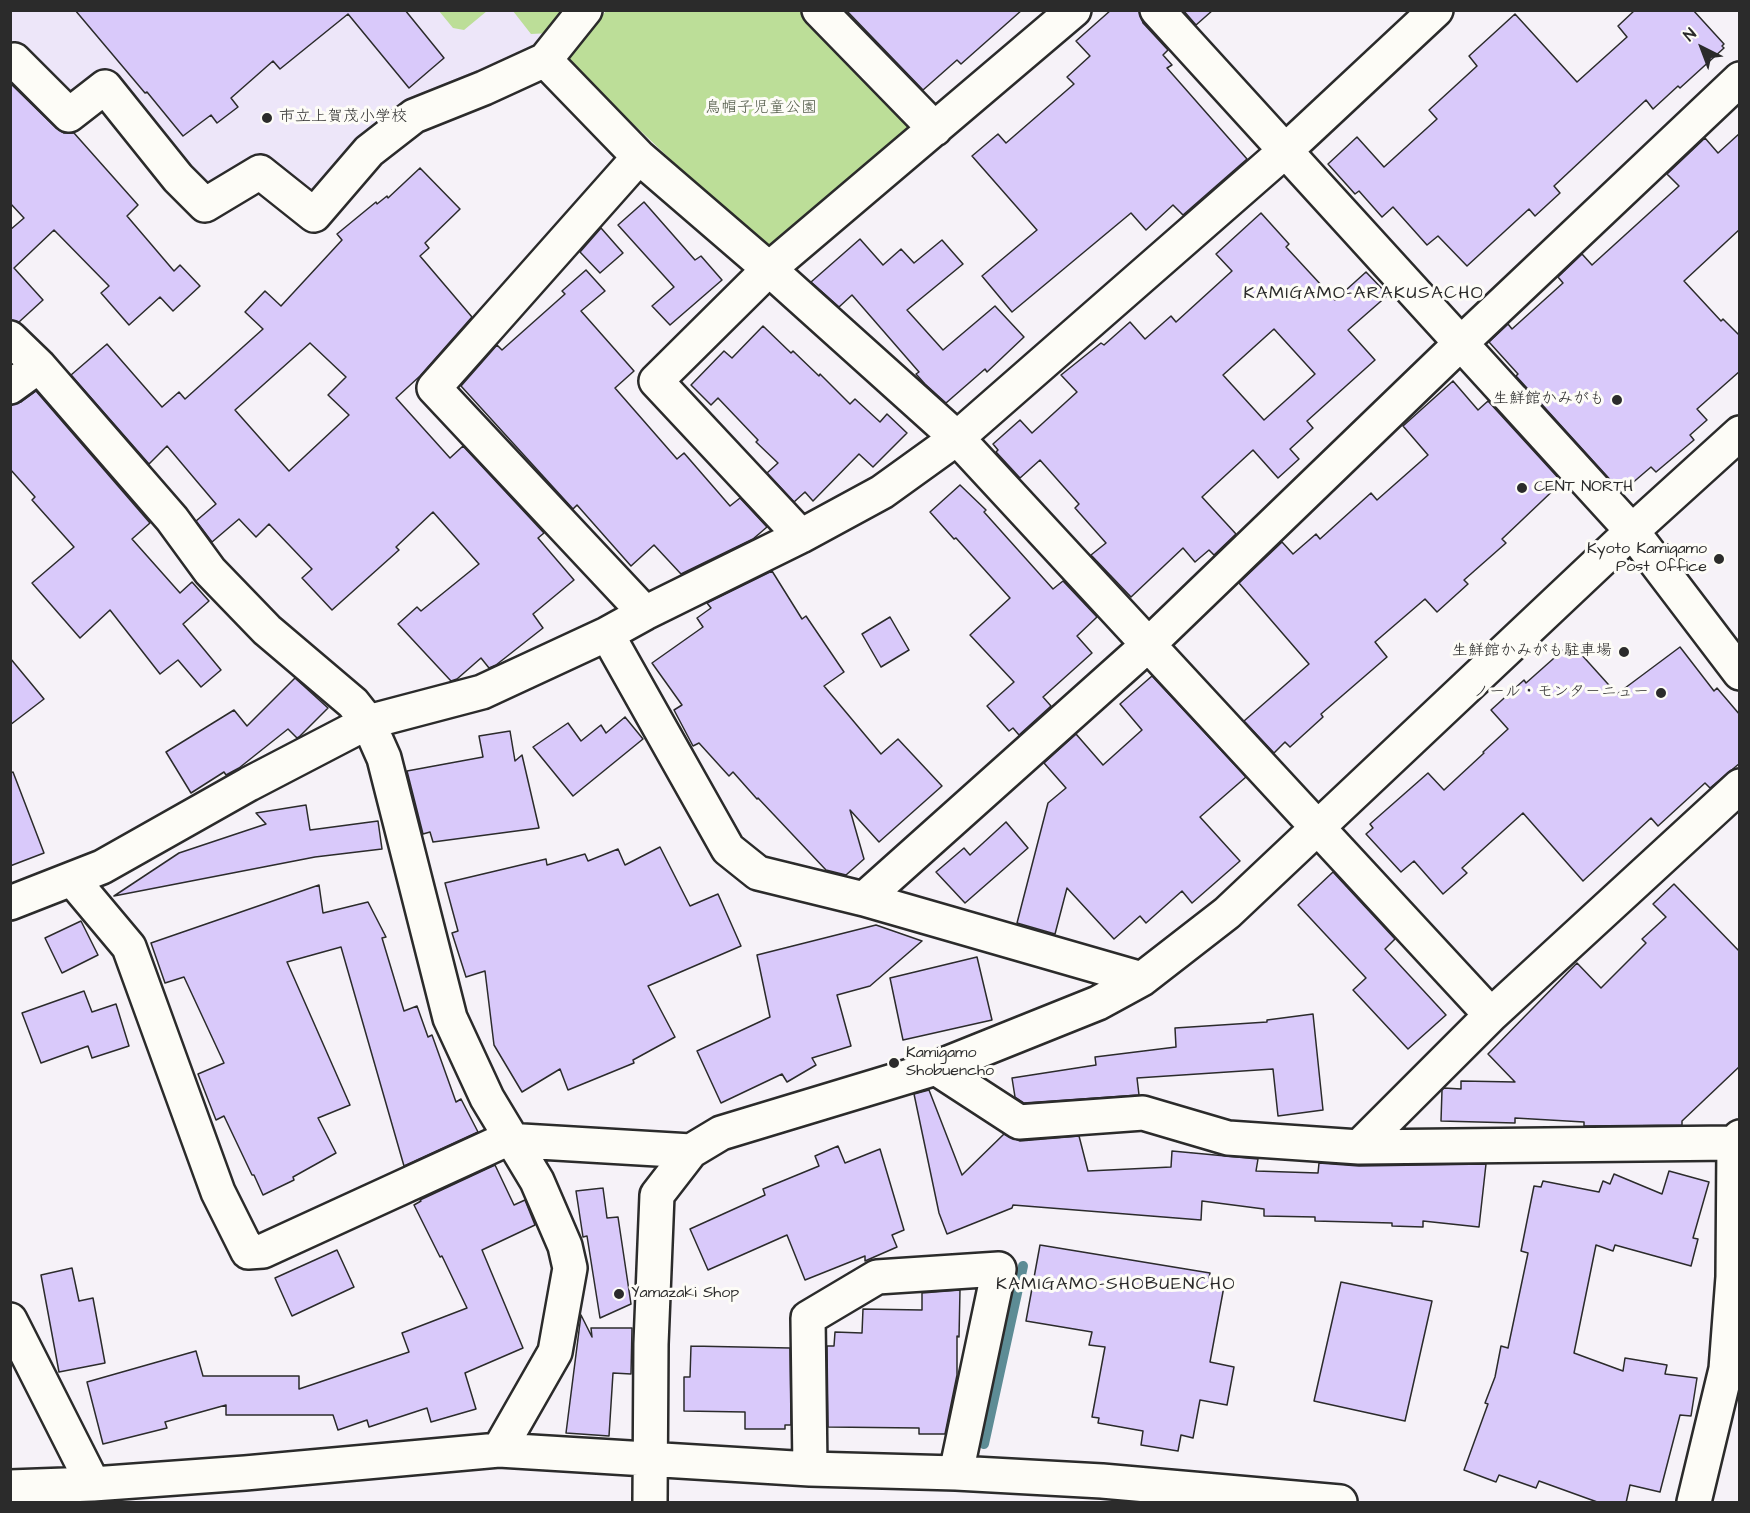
<!DOCTYPE html>
<html>
<head>
<meta charset="utf-8">
<style>
	body { margin:0 }
	#map { position:relative; width:1750px; height:1513px; overflow:hidden; background:#f6f2f8; font-family:"Architects Daughter",sans-serif }
	canvas { display:block }
	.frame { position:absolute; inset:0; border:12px solid #2b2b2b; pointer-events:none }
	.north { position:absolute; left:1672px; top:18px; width:60px; height:60px; -webkit-text-stroke:4px #fdfcf7; paint-order:stroke; rotate:318deg; font-size:16px; font-weight:700; line-height:24px; text-align:center; color:#2b2b2b }
	.north::after { content:''; display:block; margin:auto; width:21px; height:27px; background:#2b2b2b; clip-path:polygon(50% 0,100% 100%,50% 72%,0 100%) }
</style>
</head>
<body>
<div id="map">
<canvas width="1750" height="1513"></canvas>
<div class="frame"></div>
<div class="north">N</div>
</div>
<script>
const ctx = document.querySelector('canvas').getContext('2d');
ctx.lineJoin = 'round';
function fill(path, color) { ctx.fillStyle = color; ctx.fill(path, 'evenodd'); }
const shape = rows => new Path2D(rows.map(r => 'M' + r).join(''));
function stroke(path, color, width, dash) { ctx.strokeStyle = color; ctx.lineWidth = width; ctx.lineCap = dash ? 'butt' : 'round'; ctx.setLineDash(dash || []); ctx.stroke(path); }
function label(font, color, halo, rows, align = 'center') {
  ctx.font = font + ' "Architects Daughter","Klee One",sans-serif'; ctx.lineWidth = 6; ctx.setLineDash([]); ctx.textBaseline = 'middle'; ctx.strokeStyle = halo; ctx.fillStyle = color; for (const [text, x, y, turn = 0] of rows) {
    ctx.save(); ctx.translate(x, y); ctx.rotate((+turn || 0) * Math.PI / 180); ctx.textAlign = isNaN(turn) ? turn : align; if (halo) ctx.strokeText(text, 0, 0); ctx.fillText(text, 0, 0); ctx.restore();
  }
}
const built = shape([
	[10,11,573,11,553,36,499,72,374,132,333,165,308,200,255,156,209,194,108,73,69,105,11,48]
]);
const green = shape([
	[439,11,487,11,464,30,453,28],
	[513,11,570,11,551,33,531,34],
	[606,11,802,11,914,123,770,254,566,60]
]);
const stream = shape([
	[984,1444,1023,1266]
]);
const building = shape([
	[75,10,405,10,444,58,409,88,348,14,280,69,273,61,231,98,238,107,217,123,211,115,183,136,147,92,145,93,75,10],
	[846,10,1022,10,961,64,957,60,923,90,846,10],
	[1111,10,1139,10,1143,23,1168,50,1163,55,1172,65,1167,68,1247,159,1183,215,1173,205,1146,230,1131,213,1012,312,982,276,1037,230,972,156,998,134,1006,143,1074,84,1067,77,1090,56,1076,41,1111,10],
	[1183,10,1213,10,1196,25,1183,10],
	[1635,10,1693,10,1724,44,1722,46,1724,48,1680,88,1678,86,1653,109,1646,100,1554,186,1560,193,1535,216,1529,209,1467,266,1438,236,1427,245,1393,207,1382,217,1359,191,1355,194,1328,164,1357,137,1384,167,1437,119,1429,110,1477,66,1469,56,1515,14,1577,82,1627,37,1618,26,1635,10],
	[10,83,56,128,64,133,74,133,138,205,127,216,174,271,180,265,200,286,173,311,160,297,129,325,101,293,109,286,54,230,14,268,43,300,19,322,10,320,10,230,24,218,10,203,10,83],
	[1740,133,1740,229,1684,281,1721,321,1723,319,1740,336,1740,371,1697,409,1707,420,1690,435,1694,440,1656,472,1651,467,1630,485,1614,484,1516,376,1518,374,1489,342,1508,324,1512,329,1563,283,1558,277,1582,254,1592,265,1679,186,1667,174,1705,138,1718,153,1740,133],
	[420,168,460,209,425,243,429,248,420,256,472,317,420,376,396,398,450,458,463,446,544,533,538,538,574,580,533,614,543,628,496,665,489,668,481,658,457,679,451,681,398,624,417,607,421,611,479,564,433,512,396,547,399,550,332,610,302,578,312,569,269,524,256,537,239,519,212,542,196,521,216,504,167,446,149,464,71,375,107,344,162,407,179,392,185,399,263,329,245,312,265,291,281,306,342,240,337,234,376,202,377,204,387,196,388,198,420,168],
	[310,343,346,377,328,395,349,415,289,471,235,410,310,343],
	[644,202,695,260,701,256,722,280,670,325,652,306,674,287,618,225,644,202],
	[1261,213,1289,244,1286,247,1335,300,1366,272,1388,295,1348,330,1375,360,1307,421,1313,428,1290,449,1299,459,1278,478,1253,450,1202,497,1236,534,1214,555,1209,550,1195,562,1183,548,1131,597,1091,555,1106,543,1075,508,1079,504,1040,460,1020,478,996,452,998,450,993,444,1020,420,1032,433,1077,392,1061,375,1101,343,1104,345,1130,322,1145,339,1171,316,1176,322,1232,271,1216,254,1261,213],
	[1274,329,1315,374,1264,420,1223,375,1274,329],
	[601,228,623,253,600,273,580,252,601,228],
	[860,239,883,265,901,249,914,263,942,240,963,264,907,310,943,350,995,306,1024,337,987,372,985,369,946,403,925,384,916,374,919,372,852,295,839,307,811,282,860,239],
	[586,270,605,291,581,311,634,371,615,388,677,459,684,453,730,506,740,498,767,527,753,539,681,574,654,545,631,566,577,505,573,509,461,386,497,345,502,350,565,294,562,291,586,270],
	[763,326,791,353,793,351,819,376,820,374,850,404,855,399,880,422,887,414,907,433,873,467,859,454,813,501,805,492,794,502,767,473,778,463,756,442,758,440,718,398,711,405,691,385,724,351,732,358,763,326],
	[1453,381,1478,410,1488,401,1562,482,1502,539,1506,543,1464,580,1468,584,1437,612,1425,599,1375,642,1387,657,1321,714,1323,717,1290,747,1285,742,1274,753,1244,721,1309,664,1239,583,1282,542,1293,554,1316,534,1320,539,1371,493,1377,500,1428,455,1403,426,1453,381],
	[36,391,150,523,132,539,180,593,192,582,209,601,183,624,221,670,201,687,178,660,160,674,110,610,80,638,32,583,74,547,32,500,35,497,10,469,10,405,21,402,36,391],
	[960,485,986,510,984,512,1053,589,1063,581,1097,617,1077,636,1092,653,1043,697,1051,706,1019,735,1013,728,1009,731,987,706,1014,682,970,635,1010,598,956,538,954,539,930,512,960,485],
	[772,571,802,619,806,616,844,672,824,686,881,754,898,739,942,786,879,842,850,810,864,859,846,875,826,870,758,798,757,799,733,772,729,776,699,743,693,746,674,710,682,705,652,663,703,627,697,618,711,608,707,603,772,571],
	[890,617,909,650,881,667,862,634,890,617],
	[1571,643,1617,694,1680,647,1714,691,1717,688,1740,715,1740,763,1710,788,1705,783,1658,826,1651,818,1583,881,1523,813,1462,868,1467,873,1443,894,1414,861,1401,872,1366,834,1373,828,1370,824,1428,773,1444,790,1484,753,1483,752,1508,729,1491,710,1524,680,1526,683,1571,643],
	[10,658,44,699,10,725,10,658],
	[1152,676,1246,777,1200,817,1240,861,1192,903,1182,891,1146,923,1140,916,1114,939,1067,888,1055,934,1017,923,1048,803,1066,788,1044,763,1076,734,1103,765,1142,730,1120,704,1152,676],
	[295,678,328,708,299,737,297,738,288,729,239,768,226,775,224,772,191,793,166,752,234,710,247,726,295,678],
	[625,717,643,739,573,796,533,747,568,723,581,741,601,725,606,733,625,717],
	[510,731,515,761,522,755,539,828,433,842,430,832,423,834,407,771,483,757,479,736,510,731],
	[13,772,44,853,10,866,10,773,13,772],
	[306,805,310,830,378,821,382,849,315,857,114,896,179,853,266,824,256,813,306,805],
	[1006,822,1028,848,965,903,936,872,964,848,970,855,1006,822],
	[660,847,690,906,718,894,741,946,648,986,675,1037,633,1060,634,1063,568,1090,560,1069,522,1092,494,1045,485,971,466,977,452,933,458,931,445,883,546,859,547,865,585,854,588,861,618,849,625,865,660,847],
	[1333,872,1395,939,1385,949,1446,1015,1408,1049,1353,990,1366,978,1298,905,1333,872],
	[1674,884,1740,952,1740,1066,1682,1121,1682,1125,1584,1126,1584,1122,1515,1118,1515,1123,1441,1121,1442,1090,1444,1088,1461,1089,1461,1081,1515,1082,1488,1054,1577,963,1601,988,1646,943,1642,939,1666,917,1653,904,1674,884],
	[319,885,323,913,368,902,386,937,382,938,404,1011,417,1006,428,1037,432,1035,456,1102,461,1099,478,1132,404,1166,341,947,287,962,350,1105,318,1118,336,1153,293,1177,294,1180,263,1195,254,1175,252,1175,224,1116,216,1120,198,1074,224,1063,184,977,165,983,151,943,319,885],
	[81,921,98,955,62,973,45,938,81,921],
	[876,925,922,941,870,986,837,995,851,1046,812,1058,816,1065,787,1082,782,1074,721,1103,697,1051,770,1017,757,955,876,925],
	[977,957,992,1020,903,1040,890,978,977,957],
	[84,991,92,1012,116,1004,129,1046,92,1058,88,1046,41,1063,22,1013,84,991],
	[1313,1014,1323,1110,1278,1116,1273,1069,1137,1078,1139,1095,1024,1103,1015,1097,1012,1078,1096,1065,1095,1057,1176,1047,1175,1028,1267,1022,1267,1020,1313,1014],
	[929,1090,962,1175,1004,1134,1020,1141,1079,1136,1088,1171,1171,1167,1172,1151,1258,1159,1256,1171,1318,1173,1319,1163,1359,1166,1486,1164,1479,1227,1423,1221,1423,1227,1392,1226,1392,1223,1315,1221,1315,1217,1264,1216,1264,1209,1202,1201,1201,1220,1013,1205,1012,1208,947,1234,939,1213,914,1094,929,1090],
	[838,1146,845,1163,880,1149,904,1230,892,1235,897,1247,865,1261,865,1256,805,1280,787,1235,708,1270,690,1229,765,1195,763,1189,819,1166,815,1156,838,1146],
	[495,1165,514,1205,525,1200,535,1225,482,1250,523,1348,465,1373,476,1409,431,1422,427,1408,369,1427,367,1420,338,1430,333,1415,226,1415,226,1405,165,1422,167,1428,103,1444,87,1382,196,1351,203,1376,299,1376,299,1389,409,1352,402,1333,467,1308,442,1256,440,1257,414,1205,421,1201,420,1200,495,1165],
	[1669,1171,1709,1182,1693,1238,1698,1239,1691,1266,1615,1245,1613,1251,1596,1245,1574,1353,1623,1371,1625,1358,1667,1365,1665,1374,1697,1378,1691,1416,1680,1415,1660,1492,1630,1485,1626,1503,1600,1503,1539,1481,1536,1488,1499,1475,1496,1482,1464,1470,1488,1404,1485,1403,1495,1377,1501,1346,1508,1348,1528,1253,1521,1251,1534,1186,1541,1187,1543,1181,1599,1192,1603,1181,1610,1184,1614,1174,1662,1194,1669,1171],
	[603,1188,607,1218,618,1217,631,1304,600,1318,587,1236,583,1237,576,1191,603,1188],
	[1040,1245,1210,1273,1209,1278,1225,1281,1210,1362,1234,1367,1227,1405,1200,1400,1193,1438,1181,1435,1178,1451,1141,1445,1143,1431,1098,1423,1099,1418,1092,1417,1105,1347,1089,1345,1092,1332,1026,1321,1040,1245],
	[337,1250,354,1287,292,1316,275,1278,337,1250],
	[72,1268,79,1301,93,1298,105,1363,59,1372,41,1275,72,1268],
	[1341,1282,1432,1301,1405,1421,1314,1401,1341,1282],
	[960,1290,959,1337,957,1336,957,1375,945,1434,919,1434,919,1428,828,1427,827,1346,834,1346,835,1332,862,1333,863,1309,922,1310,922,1293,960,1290],
	[581,1315,592,1337,591,1328,632,1328,631,1374,613,1373,609,1436,566,1433,581,1315],
	[691,1346,790,1348,791,1425,785,1425,785,1429,745,1429,745,1412,684,1411,684,1377,690,1377,691,1346]
]);
const minor = shape([
	[819,10,935,129],
	[1157,10,1632,531,1740,673],
	[545,60,639,157,769,269,957,438,1491,1015],
	[10,63,14,60,69,115,105,87,178,178,205,205,260,172,314,215,369,151,414,116,484,88,545,60,585,10],
	[639,157,434,388,645,613],
	[10,338,39,366,172,519,210,571,267,630,353,703,368,722,384,758,450,1018,487,1098,537,1181,565,1246,570,1268,555,1352,499,1450],
	[10,387,39,366],
	[801,536,656,381,769,269,1074,10],
	[607,634,728,849,758,873,864,899,1142,979],
	[72,879,129,947,218,1192,248,1252,263,1251,505,1140,691,1151],
	[864,899,1149,644,1461,343,1740,79],
	[10,903,102,867,249,784,368,722,482,692,607,634,645,613,801,536,882,492,957,438,1285,151,1436,10],
	[936,1068,1019,1122,1143,1113,1228,1138,1359,1147,1734,1143],
	[1359,1147,1491,1015,1740,786],
	[10,1320,93,1484],
	[810,1469,808,1318,877,1277,999,1269,956,1473],
	[10,1487,93,1484,245,1473,499,1450,810,1469,956,1473,1102,1481,1340,1502],
	[650,1502,651,1344,657,1195,691,1151,721,1133,936,1068,1098,1003,1142,979,1227,913,1632,531,1740,433],
	[1694,1502,1726,1369,1733,1277,1734,1143,1740,1137]
]);
const markers = [
	[267,118,6,"#2b2b2b"],
	[1617,400,6,"#2b2b2b"],
	[1522,488,6,"#2b2b2b"],
	[1719,559,6,"#2b2b2b"],
	[1624,652,6,"#2b2b2b"],
	[1661,693,6,"#2b2b2b"],
	[894,1063,6,"#2b2b2b"],
	[619,1294,6,"#2b2b2b"]
];
const parkNames = [
	["鳥帽子児童公園",761,109]
];
const poiNames = [
	["市立上賀茂小学校",279,118],
	["生鮮館かみがも",1605,400,"right"],
	["CENT NORTH",1534,488],
	["Kyoto Kamigamo",1707,550,"right"],
	["Post Office",1707,568,"right"],
	["生鮮館かみがも駐車場",1612,652,"right"],
	["ノール・モンタ－ニュー",1649,693,"right"],
	["Kamigamo",906,1054],
	["Shobuencho",906,1072],
	["Yamazaki Shop",631,1294]
];
const neighbourhoodNames = [
	["KAMIGAMO-ARAKUSACHO",1364,294],
	["KAMIGAMO-SHOBUENCHO",1116,1285]
];
fill(built, '#ede6f9');
fill(green, '#bcde98');
stroke(stream, '#5d8c95', 10);
fill(building, '#d9c9fa');
stroke(building, '#2b2b2b', 1.5);
stroke(minor, '#2b2b2b', 38);
stroke(minor, '#fdfcf7', 33);
for (const [x, y, r, color] of markers) { const dot = new Path2D(); dot.arc(x, y, r, 0, 2 * Math.PI); ctx.fillStyle = color; ctx.fill(dot); stroke(dot, '#fdfcf7', 2); }
label('16px', '#4f5846', '#fdfcf7', parkNames);
label('16px', '#2b2b2b', '#fdfcf7', poiNames, 'left');
ctx.letterSpacing = '1.5px';
label('18px', '#2b2b2b', '#fdfcf7', neighbourhoodNames);
ctx.letterSpacing = '0px';
</script>
</body>
</html>
